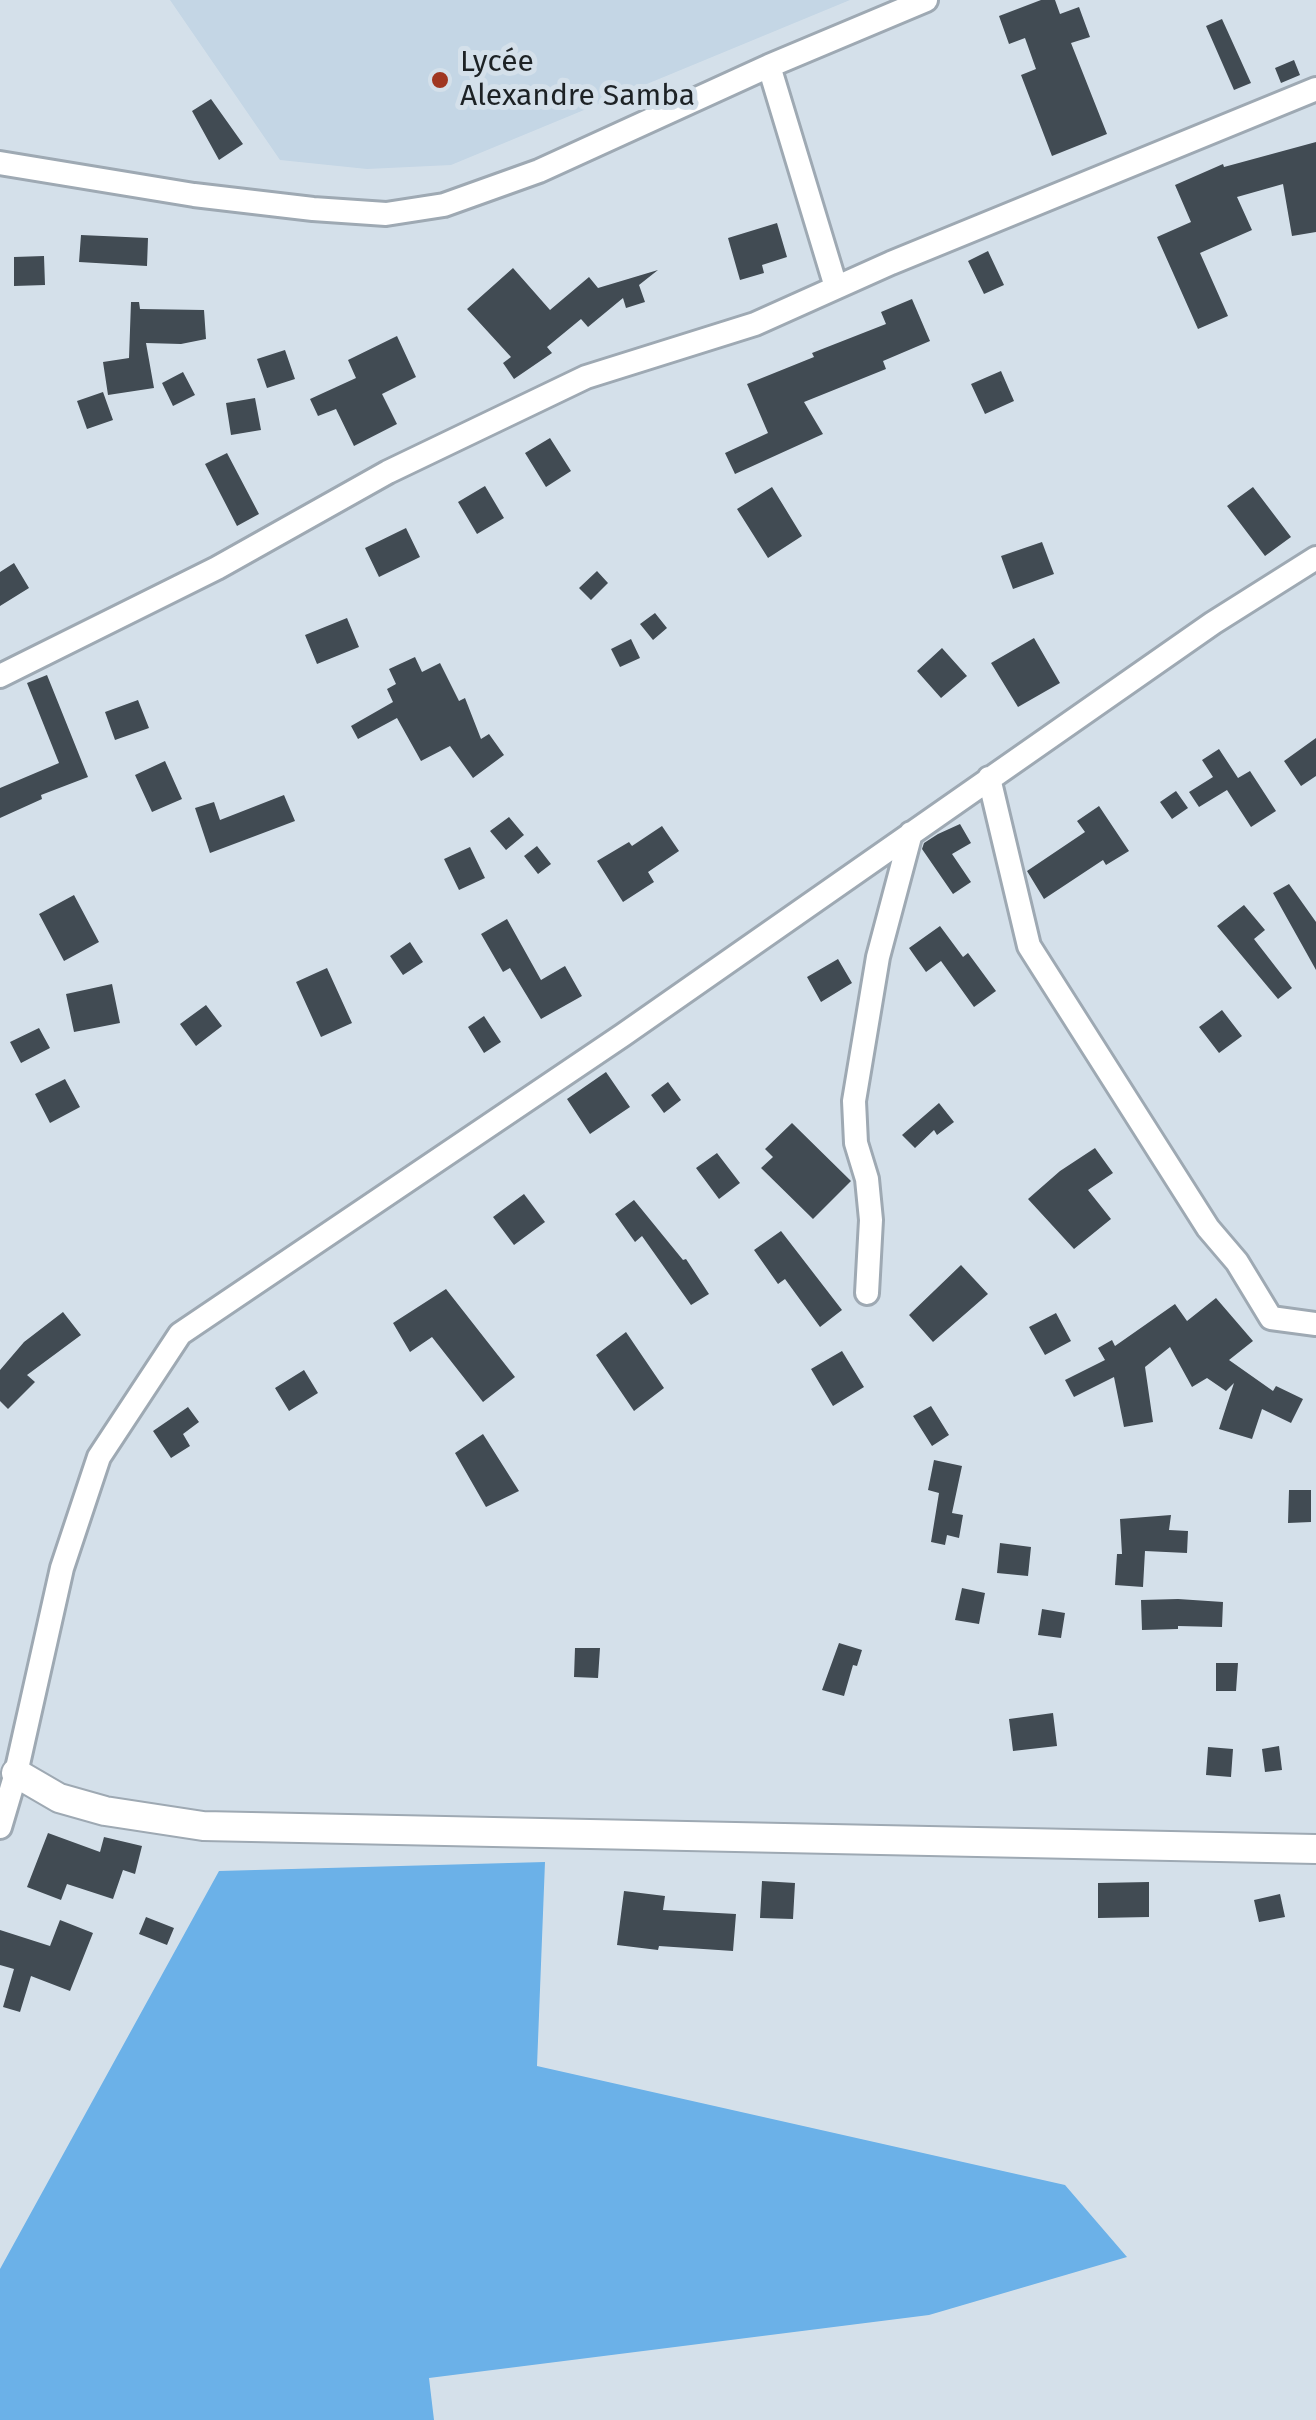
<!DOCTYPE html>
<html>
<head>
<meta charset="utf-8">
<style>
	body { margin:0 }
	canvas { display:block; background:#d4e0ea }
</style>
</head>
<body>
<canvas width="1316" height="2420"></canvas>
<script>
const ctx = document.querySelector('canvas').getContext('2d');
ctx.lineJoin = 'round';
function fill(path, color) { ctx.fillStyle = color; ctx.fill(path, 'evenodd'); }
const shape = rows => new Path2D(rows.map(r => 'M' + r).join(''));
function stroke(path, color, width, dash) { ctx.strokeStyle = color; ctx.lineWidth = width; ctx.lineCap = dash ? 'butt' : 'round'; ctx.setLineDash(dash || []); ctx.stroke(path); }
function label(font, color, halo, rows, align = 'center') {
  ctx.font = font + ' "Fira Sans",sans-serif'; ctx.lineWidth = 10; ctx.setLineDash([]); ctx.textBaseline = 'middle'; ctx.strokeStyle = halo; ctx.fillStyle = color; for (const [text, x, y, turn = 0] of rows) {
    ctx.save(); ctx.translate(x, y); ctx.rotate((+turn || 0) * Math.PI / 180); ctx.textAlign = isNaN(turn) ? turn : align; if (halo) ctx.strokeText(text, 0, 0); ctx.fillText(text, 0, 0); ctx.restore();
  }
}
const built = shape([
	[170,0,850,0,451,165,367,169,280,160]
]);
const forest = shape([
	[545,1862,537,2066,1065,2185,1127,2257,929,2315,429,2378,434,2420,0,2420,0,2269,219,1871]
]);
const building = shape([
	[1041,0,1055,0,1060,14,1079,7,1090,37,1071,43,1107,134,1052,156,1021,75,1036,69,1025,38,1009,44,999,16],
	[1222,19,1251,83,1234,90,1206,26],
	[1294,60,1300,75,1281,83,1275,68],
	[211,99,243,144,219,160,192,111],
	[1316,142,1316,232,1292,236,1283,184,1237,197,1252,230,1200,253,1228,316,1198,329,1157,237,1191,222,1175,185,1223,164,1224,167],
	[777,223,787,257,762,265,764,273,740,280,728,238],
	[81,235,148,238,147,266,79,262],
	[988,251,1004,285,984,294,968,261],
	[44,256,45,285,14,286,14,257],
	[513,268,550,310,589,277,598,288,658,270,639,285,645,302,626,308,623,298,588,327,581,319,547,347,552,353,514,379,503,363,511,357,467,309],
	[912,299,930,341,883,361,886,369,804,402,823,434,735,474,725,453,768,433,747,384,814,357,812,353,886,324,881,312],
	[131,302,139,302,140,309,204,310,206,339,181,344,146,343,154,388,108,395,103,362,129,358],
	[397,336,416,377,382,394,397,424,354,446,336,409,318,416,310,399,356,378,348,360],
	[285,350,295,379,267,388,257,359],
	[1001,371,1014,401,985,414,971,384],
	[183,372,195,395,173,406,162,383],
	[103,392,113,420,87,429,77,401],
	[255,398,261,430,231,435,226,403],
	[550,438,571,471,546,487,525,453],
	[227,453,259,514,237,526,205,464],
	[485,486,504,518,477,534,458,502],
	[772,487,802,536,768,558,737,509],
	[1253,487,1291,537,1265,556,1227,506],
	[406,528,420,557,379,577,365,548],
	[1042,542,1054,574,1013,589,1001,556],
	[14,563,29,588,0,606,0,572],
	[597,571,608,583,591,600,579,588],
	[655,613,667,628,653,640,640,624],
	[347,618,359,647,317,664,305,635],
	[1034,638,1060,683,1018,707,991,663],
	[631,639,640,658,620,667,611,649],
	[942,648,967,676,941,698,917,671],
	[415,657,422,672,440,663,459,701,465,698,481,739,489,734,504,755,473,778,450,746,421,761,397,718,358,739,351,726,393,702,387,689,396,684,389,669],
	[47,675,88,777,41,795,42,799,0,818,0,788,59,763,27,683],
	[138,700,149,728,115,740,105,712],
	[1316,738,1316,776,1301,786,1284,761],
	[1219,749,1238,778,1250,771,1276,811,1251,827,1227,790,1199,807,1189,792,1213,777,1202,760],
	[165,761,182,799,152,812,135,775],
	[1176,791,1188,808,1172,819,1160,802],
	[284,795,295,821,210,853,195,808,214,802,220,820],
	[1099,806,1129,851,1106,865,1103,860,1044,899,1027,871,1085,832,1077,821],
	[509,817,524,835,506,850,490,831],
	[960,824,971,843,952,854,971,882,953,894,922,849,924,843,938,834],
	[662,826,679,851,648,872,654,882,623,902,597,861,629,842,632,846],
	[537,846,551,864,538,874,524,856],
	[470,847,485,878,459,890,444,859],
	[1289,884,1316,922,1316,970,1273,893],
	[74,895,99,942,64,961,39,914],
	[1244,905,1265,930,1254,939,1292,988,1278,999,1217,926],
	[507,919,541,980,565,966,582,996,541,1019,510,968,503,972,481,934],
	[940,926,963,957,968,953,996,991,974,1007,941,961,926,972,909,948],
	[410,942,423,962,403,975,390,956],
	[838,959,852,983,821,1002,807,977],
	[327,968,352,1023,321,1037,296,982],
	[112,984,120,1023,74,1032,66,994],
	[206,1005,222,1026,196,1046,180,1024],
	[1222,1010,1242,1036,1219,1053,1199,1027],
	[484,1016,501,1042,484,1053,468,1027],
	[39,1028,50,1048,21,1063,10,1042],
	[606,1072,630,1107,590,1134,567,1099],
	[65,1079,80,1107,50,1123,35,1094],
	[668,1082,681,1100,664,1113,651,1095],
	[939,1103,954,1122,937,1135,934,1130,915,1148,902,1135],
	[792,1123,851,1181,813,1219,761,1168,773,1157,765,1149],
	[1095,1148,1113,1173,1088,1190,1111,1219,1074,1249,1028,1199,1060,1171],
	[717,1153,740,1183,719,1199,696,1168],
	[524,1194,545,1222,514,1245,493,1217],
	[634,1200,683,1260,686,1259,709,1294,691,1305,642,1236,635,1242,615,1214],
	[781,1231,842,1310,820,1327,785,1279,778,1284,754,1250],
	[961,1265,988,1294,933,1342,909,1315],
	[446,1289,515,1377,483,1402,432,1337,410,1352,393,1323],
	[1216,1298,1253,1341,1229,1360,1273,1391,1276,1386,1303,1399,1291,1423,1262,1409,1252,1439,1219,1429,1234,1383,1226,1391,1207,1378,1192,1387,1170,1347,1145,1367,1153,1422,1124,1427,1114,1377,1074,1397,1065,1380,1105,1360,1098,1348,1112,1340,1115,1346,1175,1304,1187,1321],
	[63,1312,81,1335,27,1375,35,1382,8,1409,0,1401,0,1370,24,1342],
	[1056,1313,1071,1341,1045,1355,1029,1327],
	[626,1332,664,1388,634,1411,596,1355],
	[842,1351,864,1387,833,1406,811,1369],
	[304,1370,318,1393,289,1411,275,1388],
	[931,1406,949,1435,932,1446,913,1416],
	[188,1407,199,1422,183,1434,190,1446,171,1458,153,1431],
	[483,1434,519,1491,486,1507,455,1453],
	[934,1460,962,1466,952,1513,963,1515,959,1538,947,1535,945,1545,931,1542,939,1493,928,1490],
	[1289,1490,1311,1490,1311,1522,1288,1523],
	[1171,1515,1169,1530,1188,1531,1187,1553,1145,1551,1143,1587,1115,1585,1117,1554,1122,1554,1120,1519],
	[1000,1543,1031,1547,1028,1576,997,1573],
	[962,1588,985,1593,979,1624,955,1620],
	[1178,1599,1223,1602,1222,1627,1178,1626,1178,1629,1142,1630,1141,1600],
	[1042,1609,1065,1613,1061,1638,1038,1635],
	[839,1643,862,1650,857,1666,853,1665,844,1696,822,1690],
	[575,1648,600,1648,598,1678,574,1677],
	[1216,1663,1238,1663,1236,1691,1216,1691],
	[1053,1713,1057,1746,1013,1751,1009,1719],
	[1279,1746,1282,1770,1265,1772,1262,1749],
	[1208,1747,1233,1749,1231,1777,1206,1775],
	[48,1833,100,1852,104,1837,142,1846,135,1874,123,1870,113,1899,67,1884,61,1900,27,1887],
	[762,1881,795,1883,793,1919,760,1918],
	[1149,1882,1149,1917,1098,1918,1098,1883],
	[624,1891,665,1896,663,1910,736,1914,733,1951,659,1946,658,1950,617,1945],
	[1280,1894,1285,1917,1259,1922,1254,1900],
	[146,1917,174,1928,167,1945,139,1934],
	[60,1920,93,1933,70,1991,31,1976,20,2012,3,2007,14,1969,0,1965,0,1930,50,1946]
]);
const minor = shape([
	[769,66,836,287],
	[0,163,194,195,313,209,386,214,444,205,539,171,769,66,926,0],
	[0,676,217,568,388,472,586,377,755,324,891,263,1316,89],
	[989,778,1029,946,1208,1228,1237,1262,1271,1318,1316,1324],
	[867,1293,871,1220,867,1179,856,1143,854,1101,878,957,911,833],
	[0,1827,16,1773,62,1568,99,1457,180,1334,623,1035,1213,623,1316,558]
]);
const tertiary = shape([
	[16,1773,59,1798,105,1811,203,1826,1316,1849]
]);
const markers = [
	[440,80,10,"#a03721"]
];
const poiNames = [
	["Lycée",460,63],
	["Alexandre Samba",460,97]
];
fill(built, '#c4d6e5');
fill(forest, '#6bb1e8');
fill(building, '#414b53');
stroke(minor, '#9ea9b3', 28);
stroke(tertiary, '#9ea9b3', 32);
stroke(minor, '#fff', 22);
stroke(tertiary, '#fff', 28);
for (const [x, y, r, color] of markers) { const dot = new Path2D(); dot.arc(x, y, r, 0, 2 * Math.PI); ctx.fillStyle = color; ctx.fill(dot); stroke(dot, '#d4e0ea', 4); }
label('30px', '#1d2225', '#d4e0ea', poiNames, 'left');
</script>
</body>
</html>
